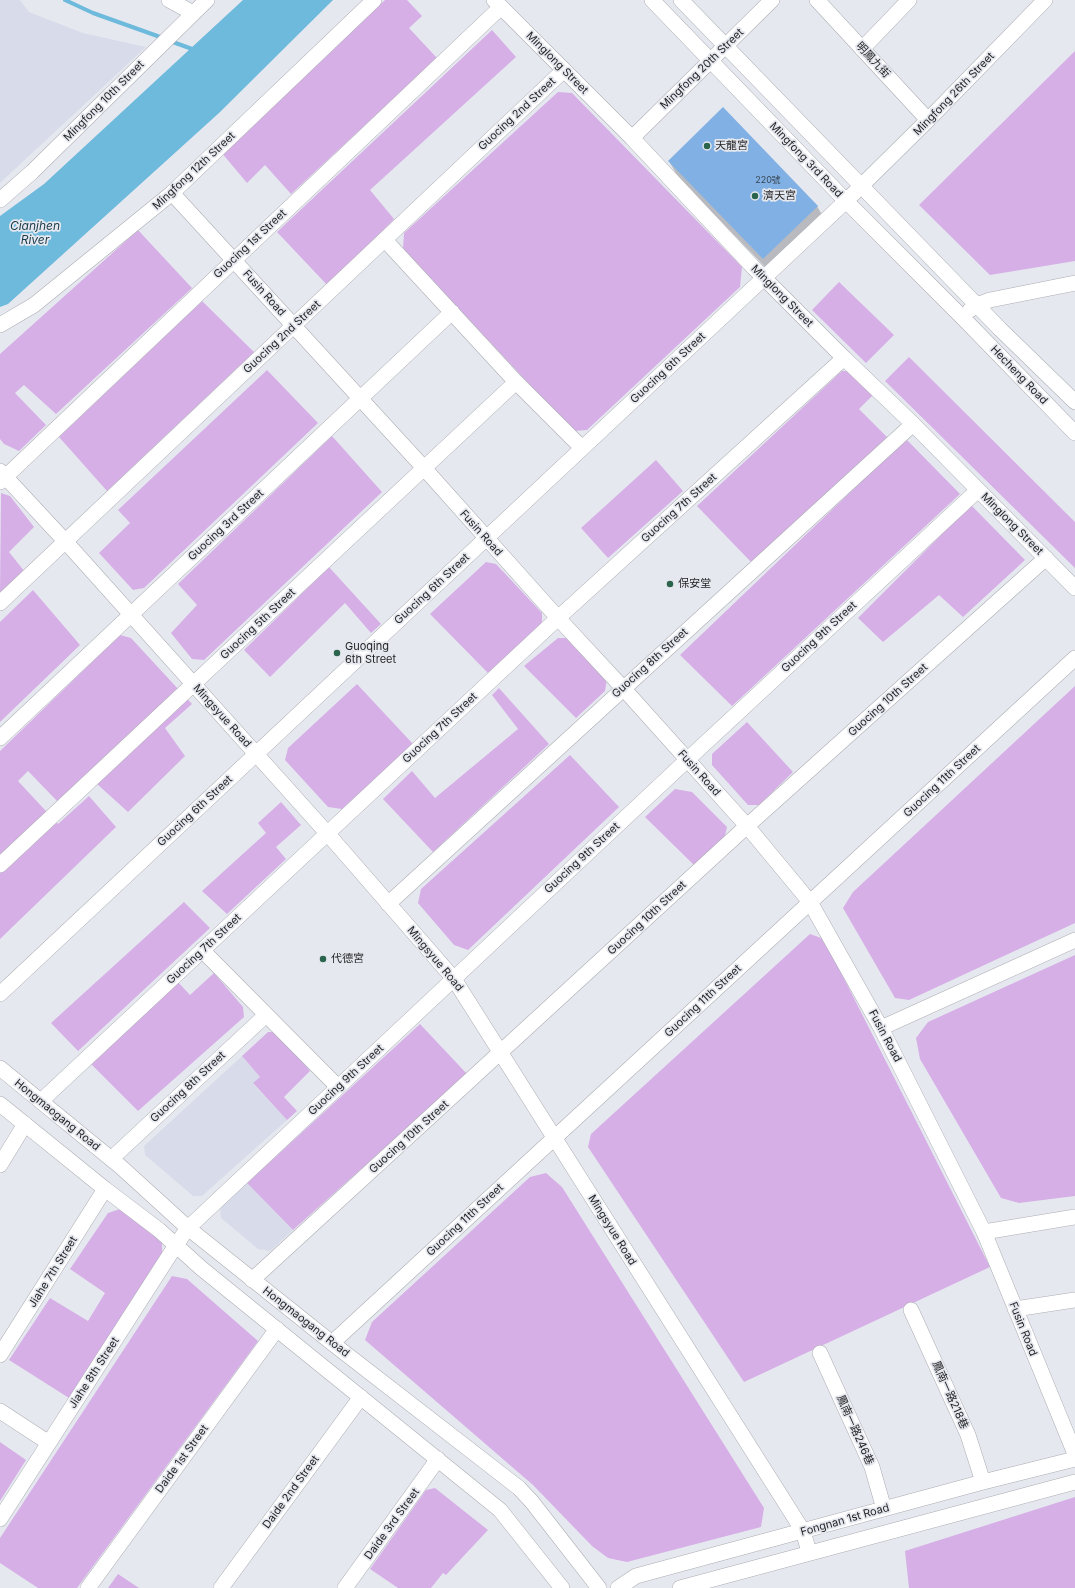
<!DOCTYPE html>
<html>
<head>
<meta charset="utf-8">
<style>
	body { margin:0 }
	canvas { display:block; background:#e6e8ef }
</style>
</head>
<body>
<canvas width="1075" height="1588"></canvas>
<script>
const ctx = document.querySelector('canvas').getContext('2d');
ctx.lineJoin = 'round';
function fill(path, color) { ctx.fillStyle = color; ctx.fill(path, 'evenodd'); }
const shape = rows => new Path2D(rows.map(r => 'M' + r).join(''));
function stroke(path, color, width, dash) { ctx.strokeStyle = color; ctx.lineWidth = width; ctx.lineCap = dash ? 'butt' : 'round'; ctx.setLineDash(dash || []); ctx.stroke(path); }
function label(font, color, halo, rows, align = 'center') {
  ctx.font = font + ' Inter,"Noto Sans TC",sans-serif'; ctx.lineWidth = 3.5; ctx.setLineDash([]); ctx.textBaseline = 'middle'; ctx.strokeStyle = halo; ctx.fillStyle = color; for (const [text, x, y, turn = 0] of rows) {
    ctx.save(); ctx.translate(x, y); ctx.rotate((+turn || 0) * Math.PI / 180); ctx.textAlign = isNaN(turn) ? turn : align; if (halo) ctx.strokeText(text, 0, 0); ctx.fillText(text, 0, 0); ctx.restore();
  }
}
const built = shape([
	[0,0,20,0,29,12,83,33,146,47,0,183],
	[242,1056,260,1077,253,1084,287,1120,202,1196,193,1196,145,1155,144,1146],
	[247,1183,293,1230,270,1251,258,1249,221,1218,220,1207]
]);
const green = shape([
	[385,0,407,0,422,16,409,28,437,58,291,194,265,165,247,183,221,152],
	[492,30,516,57,370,190,394,219,329,287,277,232],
	[1075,51,1075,261,990,275,919,205],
	[558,92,572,93,742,267,740,287,587,430,573,431,403,249,404,233],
	[138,230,192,288,56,414,24,385,15,393,46,425,19,451,4,444,0,439,0,354],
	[839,282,894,335,866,363,812,310],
	[202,301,254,352,107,491,59,437],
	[909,357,1075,522,1075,568,885,381],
	[267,370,318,423,144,588,133,590,99,553,130,523,118,510],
	[842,371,851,371,876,392,859,409,888,438,751,562,697,506],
	[332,436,382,492,204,660,192,659,171,633,197,605,178,584],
	[906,439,960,494,732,706,680,655],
	[656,460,683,491,608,558,581,528],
	[1,493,10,496,34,527,9,552,25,572,0,596],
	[971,505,1025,560,963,617,939,595,883,642,858,618],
	[486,562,496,564,542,613,542,621,540,629,488,673,430,614],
	[329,567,381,624,371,633,345,603,270,677,244,650],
	[33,590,80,645,0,722,0,622],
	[120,635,131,638,192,704,165,728,185,756,128,812,86,774,59,803,28,771,18,781,58,824,89,796,116,827,0,939,0,751],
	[558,638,568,638,607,678,605,691,576,718,524,666],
	[357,684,413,744,342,809,328,807,285,760,288,748],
	[1075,686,1075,923,909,1000,895,998,843,908,853,892],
	[499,688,549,744,433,852,383,799,412,771,435,798,518,729,492,695],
	[747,722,793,772,759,805,748,805,712,765,712,754],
	[570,755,619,807,468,950,454,945,418,903,421,889],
	[675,789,692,792,727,827,724,840,696,867,645,817],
	[281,802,301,825,276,847,286,859,227,914,202,891,266,833,258,823],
	[184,902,210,928,78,1051,51,1023],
	[810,934,824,939,990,1267,744,1382,588,1147,591,1134],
	[1075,955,1075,1196,1019,1203,1001,1198,920,1059,916,1038,928,1022],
	[214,973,243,1007,244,1017,138,1111,91,1064,177,981,190,995],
	[420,1024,467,1074,293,1230,247,1183],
	[268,1032,278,1032,310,1071,284,1097,297,1111,287,1120,253,1083,260,1077,242,1056],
	[546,1173,562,1187,764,1508,761,1527,627,1562,608,1558,592,1546,533,1485,365,1340,372,1322,530,1177],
	[120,1209,162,1242,162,1256,69,1398,9,1360,50,1298,88,1321,105,1293,70,1269,108,1213],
	[172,1276,187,1279,258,1341,77,1588,38,1588,0,1563,0,1538],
	[0,1442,26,1460,0,1501],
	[435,1488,488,1530,446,1575,443,1573,431,1588,398,1588,370,1569,426,1490],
	[1075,1497,1075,1588,909,1588,905,1551],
	[118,1574,139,1588,108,1588]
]);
const water = shape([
	[243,0,333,0,219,113,8,304,0,307,0,216,44,184]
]);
const shadow = shape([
	[669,161,817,206,826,222,772,274,678,177]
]);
const stream = shape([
	[65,0,93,13,163,38],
	[170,41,195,50]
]);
const building = shape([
	[723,107,818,206,763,259,668,161]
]);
const minor = shape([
	[169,0,193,13],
	[494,0,632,138,754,268,844,358,913,424,1075,588],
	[652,0,846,201,962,317,1075,433],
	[681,0,1000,329,1075,402],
	[817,0,928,120],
	[862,49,909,0],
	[632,138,772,0],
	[172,193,424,468,558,618,623,688,747,826,810,902,881,1028,984,1232,1075,1454],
	[0,200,32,172,207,0],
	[385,240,516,382,582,448],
	[970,310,977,305,990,300,1075,283],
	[0,325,34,305,172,193,374,0],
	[0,471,65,541,327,833,454,979,803,1531,809,1552],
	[0,482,501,7],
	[0,603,564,70],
	[0,738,452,312],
	[0,865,516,382],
	[388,904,913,424],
	[202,950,338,1087],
	[0,994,846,201,928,120,1045,0],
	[881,1028,1075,940],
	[0,1068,121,1167,188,1228,332,1343,519,1488,532,1502,599,1588],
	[41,1101,558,618,844,358],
	[0,1104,105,1189,159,1230,201,1268,500,1510,562,1588],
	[111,1159,266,1015],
	[0,1165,25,1124],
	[984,1232,1075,1217],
	[252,1280,747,826,1046,558],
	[1015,1309,1075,1300],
	[911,1310,968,1435,983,1482],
	[332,1343,1075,658],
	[820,1353,872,1467,884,1509],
	[0,1355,105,1189],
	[0,1411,49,1443],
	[0,1519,176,1245,188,1228,687,760,978,490],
	[88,1588,277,1329],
	[221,1588,361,1397],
	[345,1588,438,1459],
	[618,1588,636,1576,983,1482,1075,1459],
	[680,1588,1075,1482]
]);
const markers = [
	[707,146,4,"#2b644c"],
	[755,196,4,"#2b644c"],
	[670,584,4,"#2b644c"],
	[337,653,4,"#2b644c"],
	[323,959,4,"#2b644c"]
];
const numberNames = [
	["220號",768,180]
];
const streetNames = [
	["明鳳九街",873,60,47],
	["Minglong Street",557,63,45],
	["Mingfong 20th Street",702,69,-44],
	["Mingfong 26th Street",954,94,-46],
	["Mingfong 10th Street",104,101,-45],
	["Guocing 2nd Street",517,114,-43],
	["Mingfong 3rd Road",806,160,46],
	["Mingfong 12th Street",194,171,-43],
	["Guocing 1st Street",250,244,-43],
	["Fusin Road",264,293,48],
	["Minglong Street",782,296,45],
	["Guocing 2nd Street",282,337,-43],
	["Guocing 6th Street",668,368,-43],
	["Hecheng Road",1019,375,46],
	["Guocing 7th Street",679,508,-42],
	["Minglong Street",1012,524,45],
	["Guocing 3rd Street",226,525,-43],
	["Fusin Road",481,533,48],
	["Guocing 6th Street",432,589,-43],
	["Guocing 5th Street",258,624,-43],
	["Guocing 9th Street",819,637,-43],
	["Guocing 8th Street",650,663,-42],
	["Guocing 10th Street",888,700,-42],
	["Mingsyue Road",222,716,48],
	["Guocing 7th Street",440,728,-43],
	["Fusin Road",699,773,48],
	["Guocing 11th Street",942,781,-43],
	["Guocing 6th Street",195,811,-43],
	["Guocing 9th Street",582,858,-43],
	["Guocing 10th Street",647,918,-43],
	["Guocing 7th Street",204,949,-43],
	["Mingsyue Road",435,959,50],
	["Guocing 11th Street",703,1001,-43],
	["Fusin Road",885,1036,62],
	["Guocing 9th Street",346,1080,-43],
	["Guocing 8th Street",188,1087,-43],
	["Hongmaogang Road",57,1115,39],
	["Guocing 10th Street",409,1137,-42],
	["Guocing 11th Street",465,1220,-43],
	["Mingsyue Road",612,1230,58],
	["Jiahe 7th Street",53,1272,-58],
	["Hongmaogang Road",306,1322,38],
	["Fusin Road",1023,1329,68],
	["Jiahe 8th Street",94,1373,-57],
	["鳳南一路218巷",950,1395,66],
	["鳳南一路246巷",855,1430,66],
	["Daide 1st Street",182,1459,-54],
	["Daide 2nd Street",291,1492,-54],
	["Fongnan 1st Road",845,1520,-16],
	["Daide 3rd Street",392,1524,-54]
];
const poiNames = [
	["天龍宮",715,146],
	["濟天宮",763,196],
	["保安堂",678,584],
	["Guoqing",345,647],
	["6th Street",345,660],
	["代德宮",331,959]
];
const waterNames = [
	["Cianjhen",35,226],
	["River",35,240]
];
fill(built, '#d8dcea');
fill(green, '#d6afe7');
fill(water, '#6ebadc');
fill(shadow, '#0003');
stroke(stream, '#6ebadc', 4);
fill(building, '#81b1e4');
stroke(minor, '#abadb3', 16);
stroke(minor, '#fff', 15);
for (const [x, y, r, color] of markers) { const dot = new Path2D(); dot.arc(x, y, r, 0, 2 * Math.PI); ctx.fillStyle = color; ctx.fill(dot); stroke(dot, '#e6e8ef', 1.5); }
label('9px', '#384452', null, numberNames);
label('11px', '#1f2022', '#e6e8ef', streetNames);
label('11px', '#1f2022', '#e6e8ef', poiNames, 'left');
label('italic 12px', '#183b4a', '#e6e8ef', waterNames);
</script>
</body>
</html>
